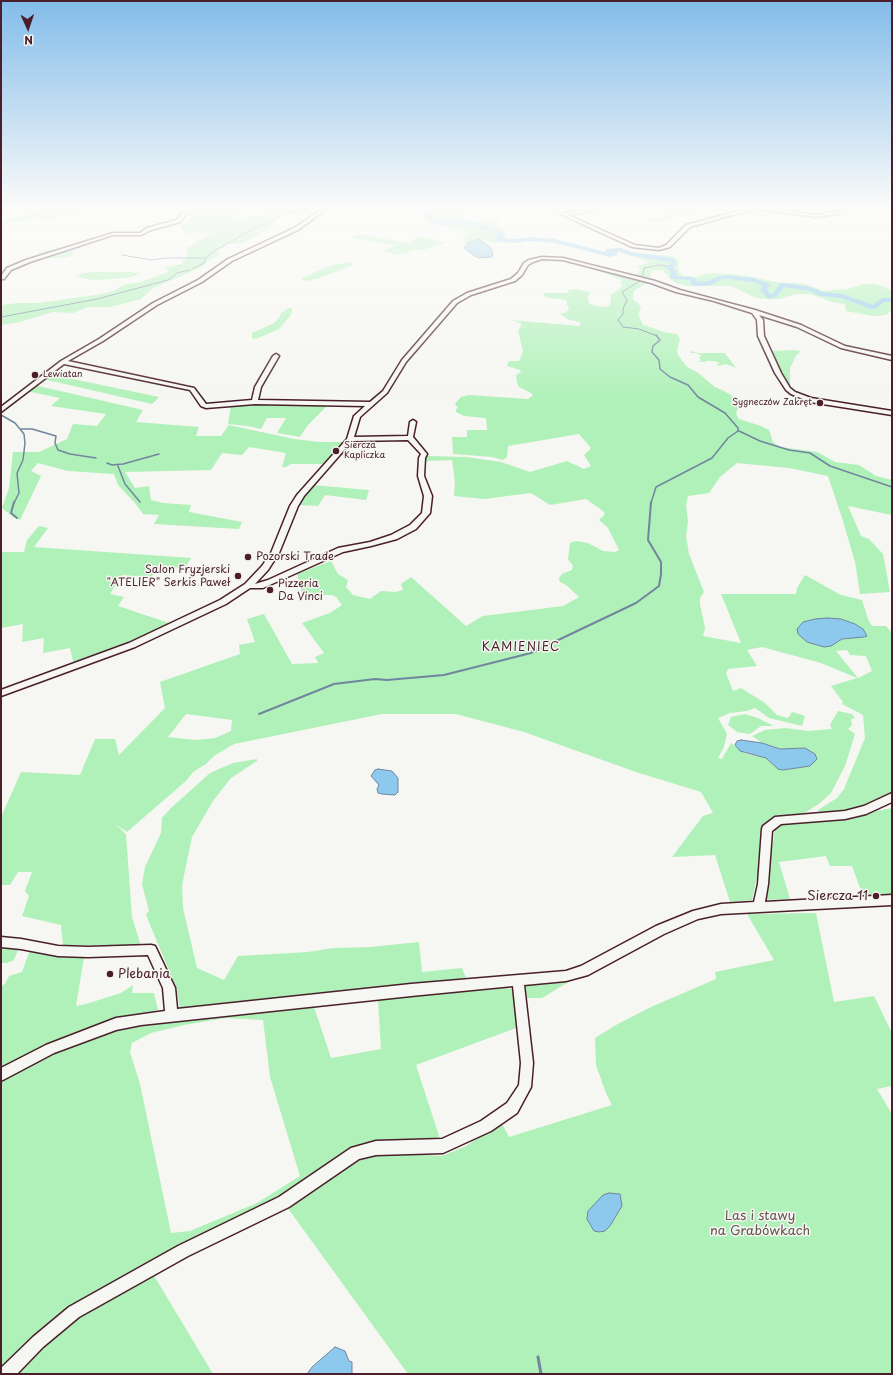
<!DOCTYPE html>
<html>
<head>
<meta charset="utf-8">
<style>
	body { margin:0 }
	#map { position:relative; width:893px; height:1375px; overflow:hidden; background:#f6f6f2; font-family:"Playpen Sans",sans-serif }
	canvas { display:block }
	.frame { position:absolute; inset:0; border:2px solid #4a1f2b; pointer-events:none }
	.north { position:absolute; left:8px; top:8px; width:40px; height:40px; -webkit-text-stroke:3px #f6f6f2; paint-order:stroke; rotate:177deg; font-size:11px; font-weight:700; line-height:16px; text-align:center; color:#4a1f2b }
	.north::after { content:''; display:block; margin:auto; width:14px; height:18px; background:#4a1f2b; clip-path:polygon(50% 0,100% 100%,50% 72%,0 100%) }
</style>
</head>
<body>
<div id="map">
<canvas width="893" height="1375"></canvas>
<div class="frame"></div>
<div class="north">N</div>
</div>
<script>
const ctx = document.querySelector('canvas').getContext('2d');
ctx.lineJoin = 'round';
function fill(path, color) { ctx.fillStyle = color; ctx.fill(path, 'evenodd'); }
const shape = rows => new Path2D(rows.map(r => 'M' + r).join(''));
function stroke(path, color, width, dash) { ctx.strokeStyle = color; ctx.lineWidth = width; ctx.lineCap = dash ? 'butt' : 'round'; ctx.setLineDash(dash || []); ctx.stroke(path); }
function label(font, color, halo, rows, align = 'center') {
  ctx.font = font + ' "Playpen Sans",sans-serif'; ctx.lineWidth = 3; ctx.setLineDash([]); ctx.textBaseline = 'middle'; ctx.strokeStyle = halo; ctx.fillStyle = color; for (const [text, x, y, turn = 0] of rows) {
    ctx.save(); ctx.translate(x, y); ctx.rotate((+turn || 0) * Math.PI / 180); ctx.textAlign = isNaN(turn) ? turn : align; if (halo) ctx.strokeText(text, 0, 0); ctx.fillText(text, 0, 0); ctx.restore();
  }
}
const green = shape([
	[48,208,56,208,66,210,77,208,124,208,109,210,80,211,79,212,83,215,75,217,67,212,60,212,56,214,57,216,62,217,48,220,38,218,6,224,1,223,19,214,49,211],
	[287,208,310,208,303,211,282,215,269,228,255,237,242,244,229,244,215,252,220,254,208,261,202,267,153,288,141,299,110,307,88,307,73,313,53,312,20,322,1,325,1,305,19,303,39,303,102,294,114,291,123,285,141,282,168,272,169,271,163,268,182,264,187,255,187,250,194,243,209,235,210,233,206,232,186,233,183,231,181,226,178,225,179,224,189,223,189,217,193,214,204,210,232,210,235,211,237,214,237,217,232,220,241,221,254,215,269,214,277,209],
	[429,208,469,208,465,211,454,215,465,220,499,221,499,223,493,226,505,231,507,238,495,243,479,239,476,239,473,242,467,244,464,243,467,240,462,238,468,234,454,228,430,223,425,219,423,212],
	[673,208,680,208,677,210,679,211,684,210,703,214,678,215,670,219,657,222,650,220,650,219,671,215,667,212,668,209],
	[357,234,409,243,420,236,446,243,423,250,411,250,408,253,397,255,384,251,395,245,352,238],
	[61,248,71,250,73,252,72,256,62,258,45,258,37,256,39,252],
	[644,254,671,256,677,258,679,262,678,270,683,276,697,277,704,274,714,273,748,276,776,282,805,284,824,291,847,289,863,284,874,284,885,287,892,291,892,310,886,315,873,316,846,311,845,304,832,302,810,294,797,294,779,299,766,299,754,297,731,286,687,286,675,283,662,270,651,270,650,279,648,283,635,290,633,294,633,299,639,304,641,309,638,314,643,325,664,332,677,334,680,339,677,350,678,355,687,367,697,372,715,387,724,391,731,395,739,405,736,414,739,419,761,426,769,430,773,442,780,447,817,452,835,462,859,465,876,476,892,480,892,515,848,506,861,536,869,539,883,554,890,592,860,594,855,562,843,521,828,476,789,468,737,463,720,477,709,493,688,496,686,505,688,522,686,536,689,554,704,592,700,598,700,604,705,628,703,636,741,643,721,594,796,594,797,588,805,575,841,595,862,600,868,619,872,626,886,626,892,633,892,794,872,805,844,813,821,815,818,810,837,798,844,789,865,738,863,715,842,704,843,702,831,686,857,678,821,663,762,647,747,650,757,666,728,669,726,673,733,691,741,688,765,703,777,715,788,718,792,712,805,716,802,726,769,718,755,708,747,711,730,713,718,718,727,734,724,747,718,758,722,759,731,743,744,753,766,758,778,769,783,770,810,766,799,748,793,750,780,749,762,743,752,736,765,730,785,728,808,731,832,729,830,725,838,711,852,714,855,718,851,719,852,725,848,729,855,734,845,766,831,793,820,803,803,814,778,819,764,828,761,858,752,900,730,902,715,855,672,857,703,816,713,813,701,792,636,772,524,732,456,714,382,714,234,744,214,756,206,764,193,772,187,780,127,832,115,824,126,834,132,917,141,946,63,945,61,925,22,916,29,896,25,891,32,872,18,872,10,885,1,885,1,817,21,772,80,775,95,739,115,739,119,755,165,708,160,682,240,654,239,645,255,642,247,619,264,614,292,664,318,663,315,657,324,653,302,623,330,613,342,605,336,597,332,595,321,595,306,597,302,594,297,574,331,561,338,574,348,580,346,587,353,595,370,599,381,591,395,592,403,590,401,584,411,577,466,626,483,616,563,606,579,597,566,585,560,582,559,578,562,574,572,570,573,566,568,559,570,543,576,541,588,543,603,551,615,552,619,550,608,528,599,520,605,514,603,511,586,499,550,505,531,493,484,499,454,496,455,482,452,460,424,461,426,456,466,457,501,462,530,472,567,461,584,469,591,466,584,455,591,448,579,434,508,446,507,457,503,460,492,457,453,454,452,437,467,437,467,430,487,430,486,418,464,416,456,412,456,409,458,408,455,404,461,397,469,395,528,399,531,397,533,395,531,393,519,387,517,383,516,375,521,372,520,370,507,366,509,361,519,361,523,351,518,331,522,324,512,320,579,326,581,324,579,322,567,319,560,314,566,312,569,309,566,300,545,297,544,295,545,293,569,293,568,290,575,289,590,292,587,298,590,304,601,307,609,306,611,301,611,295,623,286,620,283,622,280,595,270,596,269,635,279,638,278,636,275,641,270,638,267,638,266,649,262,636,257],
	[847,650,850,655,866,656,872,671,858,678,836,651],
	[186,714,232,720,231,731,215,738,196,740,168,737],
	[351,262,354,264,353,265,319,278,308,281,302,280,304,277,332,265],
	[96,272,131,272,140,274,130,277,113,279,91,280,75,276,84,273],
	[289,308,292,308,291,315,279,329,256,339,252,338,252,333,274,323,279,318,281,313],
	[792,350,801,351,796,356,790,368,790,386,788,385,781,374,771,351],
	[690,351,703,354,701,353,725,353,736,368,726,364,718,366,717,364,719,364,718,362,712,361,706,361,706,362,691,361,701,361,699,357,702,356,696,353,691,353],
	[49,374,159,397,152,404,43,379],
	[34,385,143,410,136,422,199,427,196,436,221,436,229,425,294,439,319,442,344,442,323,464,291,464,286,467,282,467,286,453,249,447,242,455,222,453,211,470,125,472,135,488,149,486,151,500,163,503,191,505,189,512,242,522,239,529,154,524,159,515,143,514,135,503,118,485,114,474,68,471,38,463,31,471,41,476,20,520,13,517,2,508,9,488,13,452,39,452,67,439,73,424,97,426,106,414,51,406,60,398,26,391],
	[263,404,328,405,307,426,300,437,277,433,286,418,267,418,261,429,248,426,228,424,231,405],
	[313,485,369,490,366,500,325,495,318,506,299,505],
	[39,526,48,528,34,547,191,558,185,568,159,566,151,577,122,575,110,594,124,597,118,606,172,624,132,643,74,665,70,648,43,653,44,638,22,642,23,624,2,628,1,631,1,552,24,552,27,540],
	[745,714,758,718,774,726,761,726,750,734,737,732,728,725,731,717],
	[257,759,257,761,231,778,213,801,192,837,182,885,183,908,197,968,224,980,238,956,308,952,333,948,371,947,419,942,422,972,462,968,467,980,180,1008,176,987,148,920,146,914,149,911,142,884,145,867,161,833,162,818,171,808,210,773,233,763],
	[892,808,892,894,863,896,852,866,830,866,826,856,779,862,790,899,763,900,776,825,784,821,870,812],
	[816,913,834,1002,874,996,892,1033,892,1086,877,1089,892,1114,892,1374,408,1374,287,1207,352,1159,379,1152,442,1156,466,1146,501,1122,509,1137,612,1105,606,1093,596,1065,595,1038,616,1025,651,1007,716,979,715,972,774,960,747,914],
	[609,1193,620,1194,622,1206,610,1226,605,1230],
	[1,947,19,948,14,960,7,963,1,963],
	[30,950,53,953,62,957,84,957,76,1006,86,1004,121,993,133,985,132,993,154,993,158,1010,118,1018,82,1030,84,1040,141,1023,314,1007,331,1058,381,1049,378,1000,507,988,514,990,519,1027,416,1065,441,1142,385,1141,366,1146,285,1199,144,1265,41,1331,1,1374,1,986,5,984,9,976,22,972],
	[226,1018,263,1020,270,1077,300,1176,257,1203,190,1231,171,1233,140,1084,130,1052,132,1043,151,1033,184,1025],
	[570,981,542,998,527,998,525,986],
	[153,1274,213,1374,18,1374,51,1336,91,1307]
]);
const water = shape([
	[478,239,489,246,493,253,492,257,478,258,465,249,465,246,469,243,478,239],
	[827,618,841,619,855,624,863,629,867,636,864,637,842,639,831,646,824,647,807,642,798,634,797,629,803,622,815,619,827,618],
	[741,740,762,743,780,749,805,748,815,754,817,759,810,766,783,770,778,769,766,758,740,751,735,745,737,741,741,740],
	[378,769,392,771,398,778,398,792,395,795,382,794,378,793,377,789,379,785,371,776,375,770,378,769],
	[609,1193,620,1194,622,1206,610,1226,605,1231,599,1232,594,1231,587,1219,588,1211,603,1195,609,1193],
	[335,1347,345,1351,349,1361,352,1362,352,1374,307,1374,312,1367,335,1347]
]);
const streamFar3 = shape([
	[122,255,151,260,168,258,205,258],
	[192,269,204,263,205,258,216,250,255,228,269,223,287,213,306,208],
	[642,279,644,268,659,265,668,266],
	[640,281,622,292,627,300,623,309,623,314,618,320,623,327,639,329,657,336],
	[1,317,97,299,168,280,177,273,190,270]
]);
const streamFar2 = shape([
	[1,415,15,423,24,434,25,443,23,460,17,473,19,493,14,503],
	[21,429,32,429,56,436,55,443,58,450,70,454,96,458],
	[739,431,760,441,789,450,810,453,830,466,892,487],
	[107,463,112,465,123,464,159,454],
	[118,466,125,484,140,502],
	[651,503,656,487,712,458,728,438,738,431,738,428,725,413,698,397,688,385,670,377,660,369,659,360,652,352,653,346,660,340,656,335]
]);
const streamFar1 = shape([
	[14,502,11,513,17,518],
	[259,714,334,684,375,679,387,680,444,675,531,653,636,603,659,586,661,574,661,562,648,540,651,502]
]);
const stream = shape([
	[538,1357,541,1374]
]);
const river = shape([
	[446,208,463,208,460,210,430,212,433,219,443,222,457,219,479,223,481,226,504,233,505,234,501,238,517,239,529,237,555,239,606,252,606,249,621,248,632,252,672,258,674,259,677,265,673,267,676,270,677,276,693,277,697,280,696,282,709,281,719,276,729,275,754,278,769,284,770,285,767,290,770,294,773,294,780,284,782,283,811,287,822,292,842,294,873,305,882,298,892,298,892,302,884,302,877,308,872,309,841,298,821,296,809,291,784,287,777,296,769,299,767,298,760,290,763,286,753,282,729,279,722,279,711,285,694,286,690,283,690,280,671,279,669,277,671,275,670,271,665,266,670,264,669,262,631,256,620,252,617,252,617,255,610,257,555,243,529,241,517,243,499,242,495,238,498,234,477,228,475,225,457,223,443,226,432,223,428,220,424,211,427,209,446,208]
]);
const minor = shape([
	[198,208,203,208,188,213,180,222,151,230,141,235,113,235,30,262,11,270,4,279,1,279,1,276,7,268,26,260,113,233,140,233,147,228,176,220,184,211,198,208],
	[324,208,328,208,298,230,232,261,202,282,157,305,103,341,68,361,194,388,206,404,252,400,255,387,273,356,276,354,279,356,261,387,258,400,370,402,383,391,402,360,453,301,467,293,511,279,518,273,524,263,529,260,542,257,563,258,655,281,680,290,755,310,801,325,845,346,892,356,892,360,841,348,797,327,759,315,763,320,764,336,781,373,790,388,795,392,811,398,892,411,892,415,810,402,791,394,786,390,775,373,758,336,757,320,752,313,714,301,676,292,651,283,563,260,542,259,533,262,528,265,522,275,515,281,471,295,457,303,406,362,387,393,360,417,354,437,408,436,410,422,413,420,416,422,413,437,427,454,425,458,424,476,432,496,430,513,416,529,397,539,371,546,343,552,263,588,250,588,226,604,135,647,1,696,1,690,129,643,220,600,245,584,262,566,271,553,290,506,297,495,347,439,354,416,365,406,255,404,206,408,201,406,190,390,64,364,1,412,1,407,61,361,99,339,153,303,198,280,228,259,294,228,324,208],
	[408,440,421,454,419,458,418,476,424,496,422,513,410,525,391,535,370,542,338,548,268,580,255,584,268,570,279,553,298,506,304,496,352,441,408,440],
	[547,208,552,208,563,213,603,208,601,209,568,215,635,245,659,248,666,245,686,225,750,208,765,208,816,215,839,211,845,208,849,208,842,213,816,217,765,210,750,210,690,227,670,247,659,250,632,247,547,208],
	[892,793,892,802,866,814,845,819,781,824,772,831,768,884,765,902,892,895,892,905,721,914,698,919,664,934,588,975,566,981,524,985,533,1063,531,1087,517,1113,491,1131,443,1153,376,1155,359,1159,289,1207,188,1256,79,1317,43,1347,17,1374,1,1374,1,1368,33,1337,69,1307,178,1246,279,1197,351,1148,376,1141,442,1139,481,1121,507,1103,519,1085,521,1063,513,986,411,996,141,1025,116,1030,54,1053,1,1081,1,1068,46,1045,116,1018,165,1011,163,988,148,955,88,957,58,956,21,949,1,947,1,937,21,939,58,946,88,947,151,945,155,946,175,988,177,1009,411,984,566,971,581,966,656,926,693,911,721,904,754,902,758,884,762,829,763,826,775,817,845,811,864,806,892,793]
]);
const markers = [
	[35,375,4,"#4a1f2b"],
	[820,403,4,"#4a1f2b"],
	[336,451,4,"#4a1f2b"],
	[248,557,4,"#4a1f2b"],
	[238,576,4,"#4a1f2b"],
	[270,590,4,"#4a1f2b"],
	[876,896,4,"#4a1f2b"],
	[110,974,4,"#4a1f2b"]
];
const farPoinames = [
	["Lewiatan",43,375],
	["Sygneczów Zakręt",812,403,"right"],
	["Siercza",344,446],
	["Kapliczka",344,456]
];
const poiNames = [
	["Pozorski Trade",256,557],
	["Salon Fryzjerski",230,570,"right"],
	["\"ATELIER\" Serkis Paweł",230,583,"right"],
	["Pizzeria",278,584],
	["Da Vinci",278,597]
];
const neighbourhoodNames = [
	["KAMIENIEC",521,648]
];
const nearPoinames = [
	["Siercza 11",868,896],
	["Plebania",118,974,"left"]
];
const nearParknames = [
	["Las i stawy",760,1216],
	["na Grabówkach",760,1231]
];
fill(green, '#b0f1b9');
fill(water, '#8dc9ed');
stroke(water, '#72859f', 1);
stroke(streamFar3, '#72859f', 1);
stroke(streamFar2, '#72859f', 1.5);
stroke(streamFar1, '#72859f', 2);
stroke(stream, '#72859f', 3);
fill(river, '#8dc9ed');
stroke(minor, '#4a1f2b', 3);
fill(minor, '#f6f6f2');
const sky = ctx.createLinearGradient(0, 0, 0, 400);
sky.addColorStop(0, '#83bcea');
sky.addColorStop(0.52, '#fbfbf9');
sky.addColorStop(1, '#fbfbf900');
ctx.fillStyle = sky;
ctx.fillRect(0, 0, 893, 400);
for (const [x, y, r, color] of markers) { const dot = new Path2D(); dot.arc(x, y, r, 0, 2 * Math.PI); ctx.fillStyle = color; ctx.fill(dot); stroke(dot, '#f6f6f2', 1.5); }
label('9px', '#4a1f2b', '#f6f6f2', farPoinames, 'left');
label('11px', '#4a1f2b', '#f6f6f2', poiNames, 'left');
ctx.letterSpacing = '1px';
label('12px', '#4a1f2b', '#f6f6f2', neighbourhoodNames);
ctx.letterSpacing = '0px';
label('13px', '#4a1f2b', '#f6f6f2', nearPoinames, 'right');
label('13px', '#64544e', '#f6f6f2', nearParknames);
</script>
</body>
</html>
